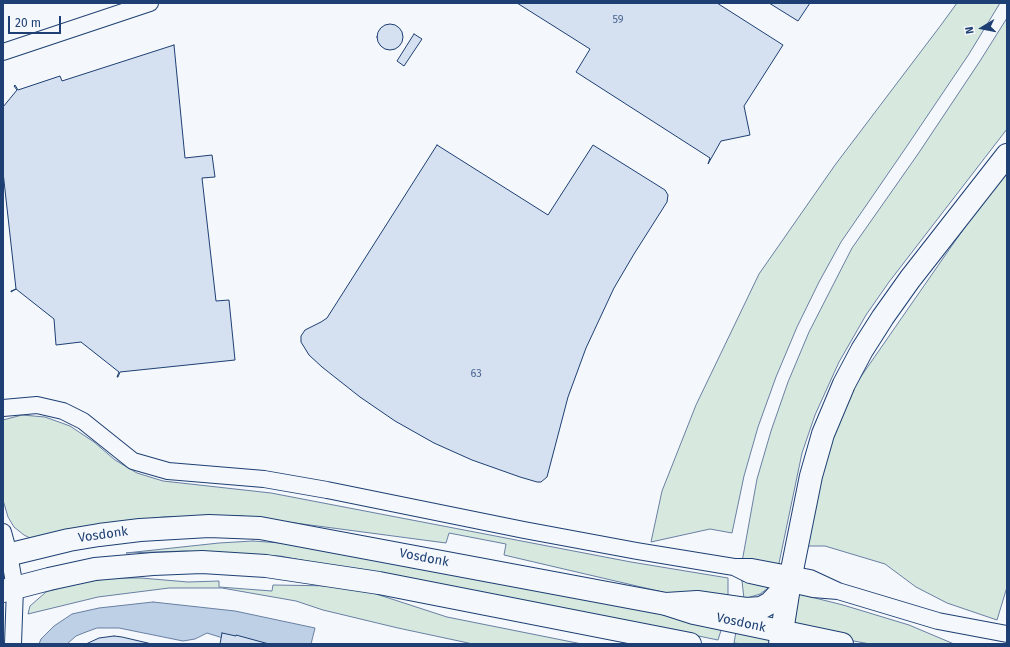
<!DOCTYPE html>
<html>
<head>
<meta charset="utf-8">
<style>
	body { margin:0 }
	#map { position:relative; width:1010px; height:647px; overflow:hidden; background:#f4f7fb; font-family:"Fira Sans",sans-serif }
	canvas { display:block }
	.frame { position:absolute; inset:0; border:4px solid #1d3f73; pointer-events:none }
	.north { position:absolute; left:962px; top:8px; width:40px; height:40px; -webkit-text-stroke:3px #f4f7fb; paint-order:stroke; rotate:260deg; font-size:11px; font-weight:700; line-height:16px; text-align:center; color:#1d3f73 }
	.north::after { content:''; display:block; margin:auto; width:14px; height:18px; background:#1d3f73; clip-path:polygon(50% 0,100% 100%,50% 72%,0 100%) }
	.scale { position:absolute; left:8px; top:16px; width:53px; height:18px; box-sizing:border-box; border:2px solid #1d3f73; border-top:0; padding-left:5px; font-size:12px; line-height:14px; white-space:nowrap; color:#1d3f73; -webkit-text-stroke:3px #f4f7fb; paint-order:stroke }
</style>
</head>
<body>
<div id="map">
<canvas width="1010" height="647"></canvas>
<div class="frame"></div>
<div class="north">N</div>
<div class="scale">20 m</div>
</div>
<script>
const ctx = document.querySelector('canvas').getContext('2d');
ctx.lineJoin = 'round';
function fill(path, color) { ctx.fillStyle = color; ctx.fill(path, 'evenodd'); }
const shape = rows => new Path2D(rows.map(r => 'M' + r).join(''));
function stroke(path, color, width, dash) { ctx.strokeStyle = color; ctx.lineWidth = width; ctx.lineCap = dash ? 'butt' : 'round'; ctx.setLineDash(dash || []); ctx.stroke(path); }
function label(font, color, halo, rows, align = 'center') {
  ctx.font = font + ' "Fira Sans",sans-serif'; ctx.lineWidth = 3; ctx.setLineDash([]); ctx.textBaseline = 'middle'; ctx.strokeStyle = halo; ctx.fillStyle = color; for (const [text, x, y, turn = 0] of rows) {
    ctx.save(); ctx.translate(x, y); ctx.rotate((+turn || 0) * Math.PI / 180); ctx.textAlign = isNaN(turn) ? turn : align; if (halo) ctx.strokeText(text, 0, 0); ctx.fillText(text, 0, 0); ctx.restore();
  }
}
const green = shape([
	[957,3,1000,3,969,54,907,146,841,242,819,282,797,327,776,377,758,427,744,476,732,533,710,529,651,542,662,491,696,405,759,274,835,165,941,25,957,3],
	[1007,18,1007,129,889,282,866,315,839,362,815,415,802,453,778,568,742,562,757,479,771,431,788,382,809,332,852,248,918,154,980,61,1007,18],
	[1007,168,1007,587,997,620,947,603,916,587,885,564,825,546,804,546,822,464,853,388,953,244,1007,168],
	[22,415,45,417,70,426,94,442,115,460,137,473,163,481,271,493,631,562,728,578,728,600,671,594,504,555,506,544,449,533,446,543,242,516,204,516,164,517,120,522,32,539,24,535,14,527,8,517,3,500,3,420,22,415],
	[253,541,281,543,723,624,718,640,601,616,280,556,185,551,126,553,219,543,253,541],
	[112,578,141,578,188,582,219,581,219,587,272,591,273,585,337,586,367,591,447,617,582,644,473,644,398,628,323,610,296,601,222,588,169,588,98,597,28,614,30,606,46,592,77,583,112,578],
	[742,581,771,586,760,594,744,599,742,581],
	[799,594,843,605,909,625,954,644,870,644,789,629,799,594],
	[737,626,774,634,774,644,742,644,734,643,737,626]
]);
const water = shape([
	[153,602,235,611,315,628,311,644,242,644,207,633,195,639,183,641,119,628,97,628,86,632,76,636,67,644,39,644,41,639,54,626,72,614,99,608,153,602]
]);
const building = shape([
	[517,3,717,3,783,45,744,106,750,135,721,141,708,164,710,158,576,72,590,49,517,3],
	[769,3,810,3,798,21,769,3],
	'377 37a13 13 0 1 1 26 0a13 13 0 1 1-26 0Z',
	[414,34,422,39,404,66,397,61,414,34],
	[174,45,185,158,212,155,215,177,202,178,216,301,229,300,235,360,120,372,118,377,117,377,119,372,81,342,56,345,54,319,16,289,11,292,11,291,16,289,3,172,3,107,17,90,14,86,15,85,18,90,60,76,62,81,174,45],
	[437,145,548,215,593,145,665,190,668,195,667,202,634,254,614,288,586,348,568,397,547,477,541,482,537,482,520,477,472,460,434,443,395,421,360,397,322,367,309,355,301,342,301,336,305,330,321,322,327,318,437,145],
	[222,633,236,636,236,635,269,644,220,644,222,633],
	[114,636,122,637,152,644,86,644,99,638,114,636]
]);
const minor = shape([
	[3,52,150,3],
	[3,408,37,405,63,411,83,421,133,461,168,471,264,479,327,490,524,530,637,551,734,567],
	[3,532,9,554,15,588,13,644],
	[734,567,752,567,810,578,838,591,813,589,750,575,734,567],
	[838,591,938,621,1007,634]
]);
const secondary = shape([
	[3,556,69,540,99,535,140,530,209,526,260,528,666,604,694,613,842,644],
	[3,591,49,579,95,569,153,564,202,562,266,566,379,583,690,644]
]);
const motorway = shape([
	[666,604,697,602,746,609,761,608,770,603,789,583],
	[780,644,791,575,811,476,823,434,844,384,862,350,883,317,910,279,1007,155]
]);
const numberNames = [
	["59",618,20],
	["63",476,374]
];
const streetNames = [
	["Vosdonk",103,535,-8],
	["Vosdonk",424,558,11],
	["Vosdonk",741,623,12]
];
fill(green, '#d7e8df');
stroke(green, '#687fa3', 1);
fill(water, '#bed0e5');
stroke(water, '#687fa3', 1);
fill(building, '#d5e0f0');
stroke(building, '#1d3f73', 1);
stroke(minor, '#1d3f73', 18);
stroke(secondary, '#1d3f73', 24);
stroke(motorway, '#1d3f73', 24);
stroke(minor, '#f4f7fb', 16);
stroke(secondary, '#f4f7fb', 22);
stroke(motorway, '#f4f7fb', 22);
label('11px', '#4b6792', null, numberNames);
label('13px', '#1d3f73', '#f4f7fb', streetNames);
</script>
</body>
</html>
